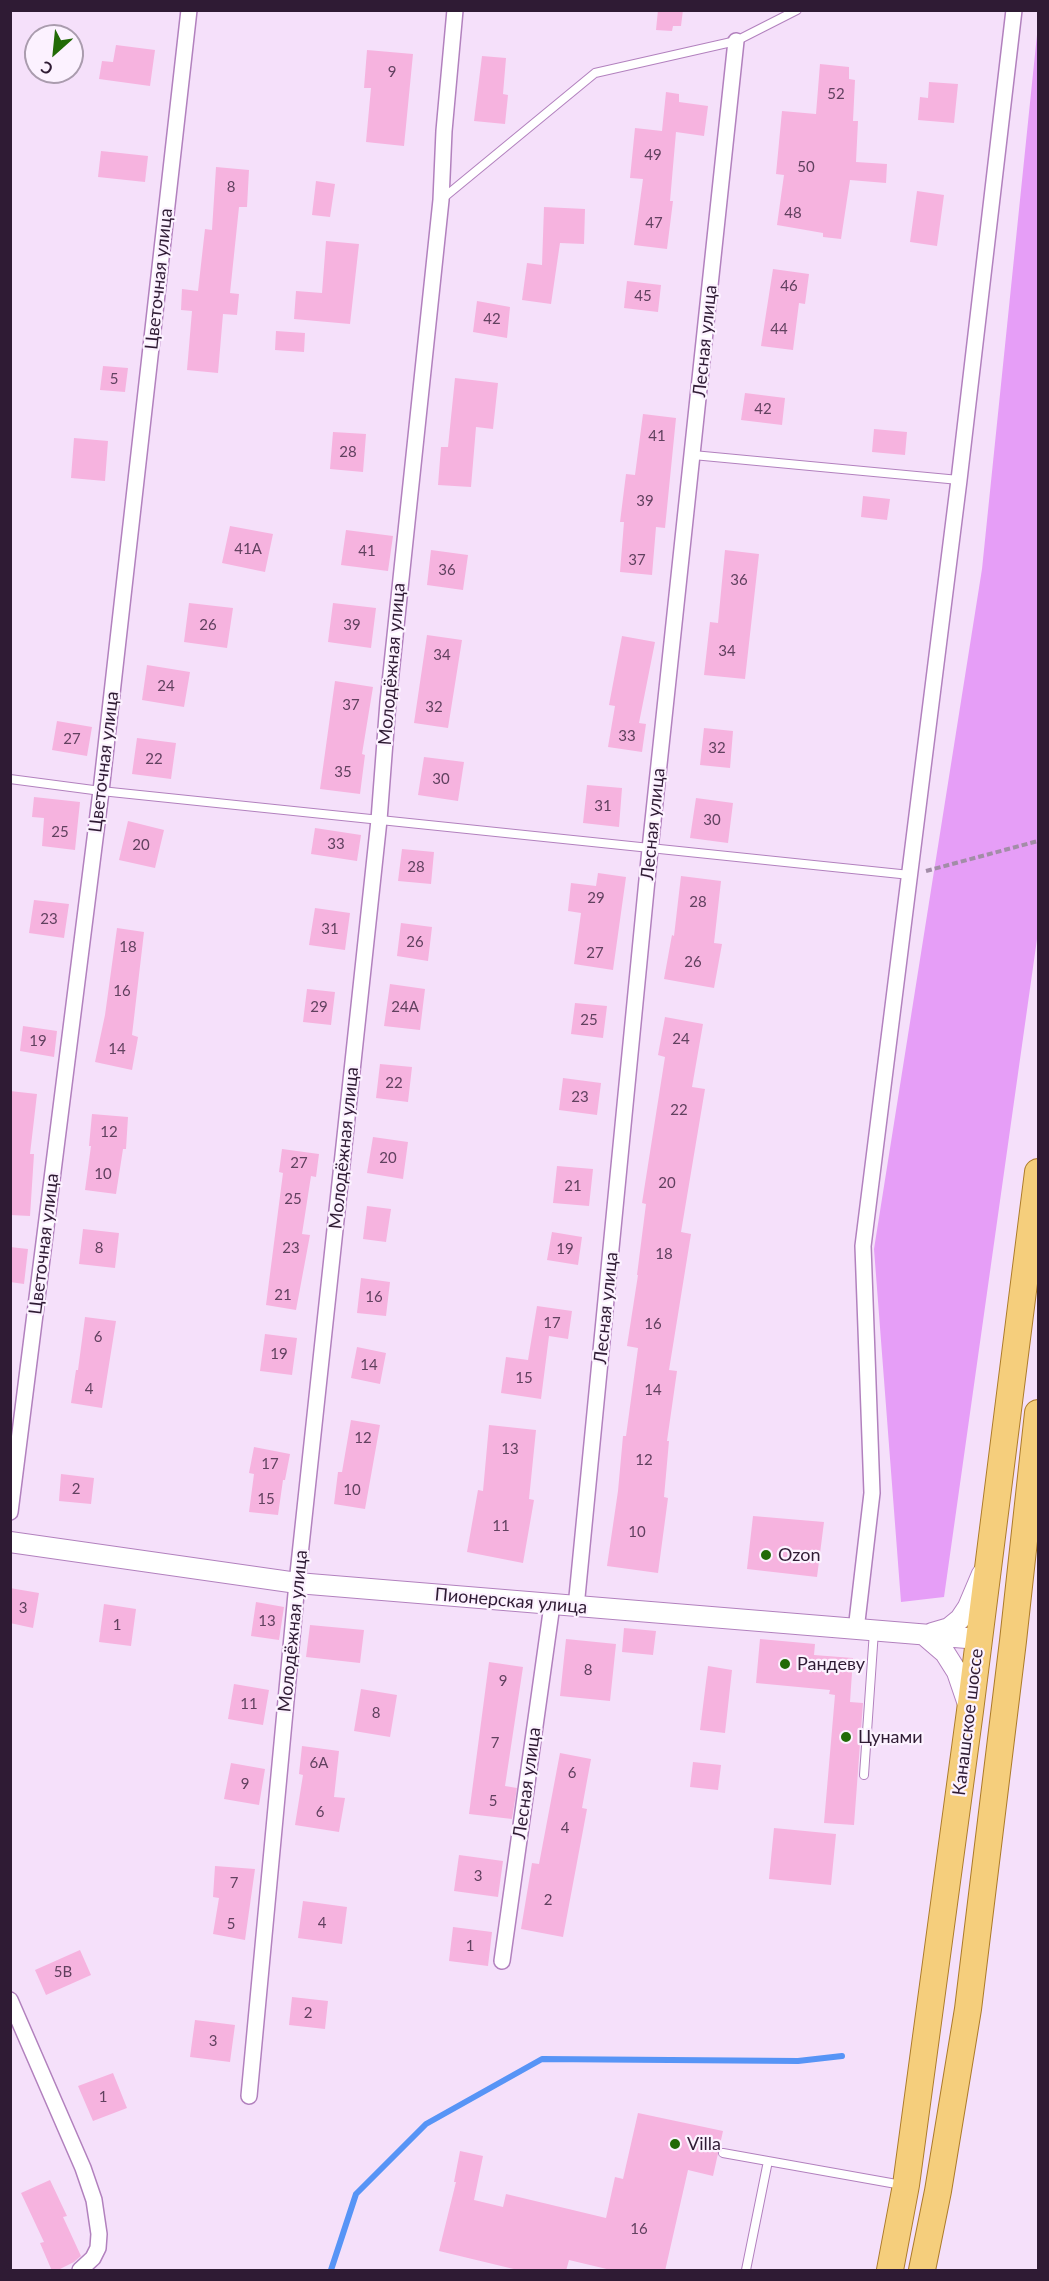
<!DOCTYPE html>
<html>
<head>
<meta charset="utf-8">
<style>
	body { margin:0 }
	#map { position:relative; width:1049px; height:2281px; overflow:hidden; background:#f5e0fa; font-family:Lato,sans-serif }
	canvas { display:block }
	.frame { position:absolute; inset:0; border:12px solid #2f1b34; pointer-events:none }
	.north { position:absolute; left:24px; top:24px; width:60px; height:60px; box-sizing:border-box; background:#fcf2ff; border:2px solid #aa9cae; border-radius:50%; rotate:207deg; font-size:16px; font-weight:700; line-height:24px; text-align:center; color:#2f1b34 }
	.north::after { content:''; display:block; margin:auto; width:21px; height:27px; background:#226b07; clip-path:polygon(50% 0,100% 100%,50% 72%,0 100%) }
</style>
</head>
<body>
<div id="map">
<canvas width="1049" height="2281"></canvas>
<div class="frame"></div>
<div class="north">С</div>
</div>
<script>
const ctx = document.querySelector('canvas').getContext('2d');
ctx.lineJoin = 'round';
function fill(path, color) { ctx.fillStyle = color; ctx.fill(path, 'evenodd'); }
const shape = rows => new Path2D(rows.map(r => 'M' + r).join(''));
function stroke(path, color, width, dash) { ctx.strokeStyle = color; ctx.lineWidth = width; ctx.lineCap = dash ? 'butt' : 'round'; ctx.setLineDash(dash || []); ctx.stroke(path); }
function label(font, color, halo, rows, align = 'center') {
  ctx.font = font + ' Lato,sans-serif'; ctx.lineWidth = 4.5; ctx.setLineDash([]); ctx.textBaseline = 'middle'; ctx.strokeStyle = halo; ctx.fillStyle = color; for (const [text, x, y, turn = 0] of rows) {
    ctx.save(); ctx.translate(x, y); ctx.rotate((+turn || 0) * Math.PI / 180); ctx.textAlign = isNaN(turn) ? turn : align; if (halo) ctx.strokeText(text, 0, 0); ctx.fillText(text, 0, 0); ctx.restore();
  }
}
const green = shape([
	[1038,25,1038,932,944,1597,901,1602,874,1249,982,569]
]);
const stream = shape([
	[331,2270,356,2194,426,2124,542,2059,798,2061,842,2056]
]);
const building = shape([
	[658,10,683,10,681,26,673,26,672,31,656,30],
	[116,45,155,50,150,86,99,79,102,61,113,62],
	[367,50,413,54,404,146,366,142,371,88,364,88],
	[482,56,506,58,503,94,508,95,505,124,474,121],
	[820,64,849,67,849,79,855,80,853,121,858,121,856,162,887,164,886,183,850,180,841,239,823,237,823,233,777,225,784,175,776,174,782,111,816,114],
	[929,82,958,84,954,123,918,120,920,97,928,98],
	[666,92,679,94,679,102,708,106,704,136,676,132,670,201,673,201,667,249,634,245,643,179,630,178,635,128,662,131],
	[101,151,148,156,145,182,98,177],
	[216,167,249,170,247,207,239,207,230,293,239,294,237,315,223,314,218,373,187,370,192,311,181,310,182,289,198,291,205,229,212,230],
	[316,181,335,184,330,217,312,215],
	[917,191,944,195,937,246,910,242],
	[544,207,585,209,584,244,560,243,551,304,522,300,527,263,542,265],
	[326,241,359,244,350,324,294,319,296,291,322,293],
	[773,269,809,274,805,304,799,303,793,350,761,346],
	[627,281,661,285,658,312,624,308],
	[477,301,510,307,507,338,473,332],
	[276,331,305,333,304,352,275,350],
	[103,366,128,368,125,392,100,390],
	[455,378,498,383,493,429,476,427,471,487,438,485,441,447,448,447],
	[745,393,785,398,782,425,741,420],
	[643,414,676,418,665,528,656,527,652,575,620,572,624,522,620,522,626,474,635,475],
	[874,429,907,432,905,455,872,452],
	[333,432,366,434,363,472,330,469],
	[74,438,108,441,105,481,71,478],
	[863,496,890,499,887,520,861,517],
	[230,526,273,534,265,572,222,563],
	[346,530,393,536,388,571,341,565],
	[431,550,468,555,463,590,427,585],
	[725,550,759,554,745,679,704,675,710,622,718,623],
	[189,603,233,608,227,648,184,642],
	[333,603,376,608,371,648,328,642],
	[427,635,462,640,448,728,414,723],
	[622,636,655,642,639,723,646,724,642,752,608,747,615,706,609,705],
	[147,665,190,672,184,707,142,700],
	[335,681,373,687,362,754,365,755,360,794,320,789],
	[57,721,92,727,87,756,52,750],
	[704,728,733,731,730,768,700,765],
	[137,738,176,743,171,779,132,774],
	[424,757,464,762,458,801,418,795],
	[587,785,622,788,619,827,583,823],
	[34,797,80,802,75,850,42,846,44,818,32,817],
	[696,798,733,803,728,843,690,838],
	[128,821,164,830,155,868,119,860],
	[315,828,361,835,357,861,311,854],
	[402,849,434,852,431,884,398,881],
	[598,873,626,877,613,970,574,964,581,913,568,911,571,883,596,886],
	[681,876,721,881,714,943,722,944,714,988,664,979,672,935,674,936],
	[34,900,69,904,64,938,29,933],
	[315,908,350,913,345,950,309,945],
	[401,923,432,927,428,961,397,956],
	[117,928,144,932,132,1035,138,1037,132,1070,95,1062,105,1015],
	[390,984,425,989,420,1030,384,1026],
	[307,989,335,992,331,1025,303,1022],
	[575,1003,607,1006,603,1038,571,1034],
	[665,1017,703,1024,692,1087,705,1089,681,1232,691,1234,669,1370,677,1371,667,1441,669,1441,664,1497,668,1498,658,1573,607,1566,618,1491,623,1436,626,1436,638,1348,627,1346,638,1275,637,1275,646,1204,642,1203,665,1057,658,1055],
	[23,1026,57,1031,54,1057,20,1051],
	[380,1064,412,1067,408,1102,376,1098],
	[563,1078,601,1083,597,1115,559,1110],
	[10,1091,37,1094,30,1154,34,1154,30,1216,10,1215],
	[92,1114,128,1117,126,1149,123,1149,116,1194,85,1190,91,1146,89,1146],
	[373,1137,408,1142,403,1179,367,1173],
	[282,1149,319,1154,316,1177,311,1176,302,1234,310,1235,296,1310,266,1305,283,1173,279,1172],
	[557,1166,593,1169,589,1206,553,1203],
	[367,1206,391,1209,386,1242,363,1239],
	[83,1229,119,1233,115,1268,79,1264],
	[552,1232,582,1237,578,1265,547,1260],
	[10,1247,28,1249,24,1284,10,1282],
	[361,1278,390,1282,386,1316,357,1313],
	[537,1306,572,1311,568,1339,549,1336,541,1399,501,1393,506,1357,528,1360],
	[85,1317,116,1321,102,1408,71,1403,76,1370,78,1370],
	[265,1334,297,1338,292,1375,260,1371],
	[357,1347,386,1353,380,1384,351,1378],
	[351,1420,380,1425,365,1509,334,1504,338,1472,342,1472],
	[489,1425,536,1430,529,1499,534,1500,523,1563,467,1552,478,1490,483,1491],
	[254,1447,290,1454,285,1480,283,1480,278,1515,249,1512,254,1474,249,1473],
	[61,1474,94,1478,91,1504,59,1501],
	[753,1516,824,1522,817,1577,747,1569],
	[10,1588,39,1593,33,1628,10,1623],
	[256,1602,284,1607,279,1640,251,1636],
	[104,1604,136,1609,131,1646,99,1642],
	[310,1625,364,1630,360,1663,306,1657],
	[624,1628,656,1631,653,1655,622,1652],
	[566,1639,616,1644,610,1701,560,1696],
	[760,1639,815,1644,814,1655,853,1658,850,1702,863,1703,854,1825,824,1823,835,1695,829,1694,830,1690,756,1683],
	[489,1662,523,1667,505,1786,517,1788,512,1819,469,1814],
	[708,1666,732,1670,725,1733,700,1730],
	[234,1684,269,1690,263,1725,228,1719],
	[361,1689,397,1695,390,1737,354,1731],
	[302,1746,339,1751,334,1797,345,1798,339,1832,295,1825,303,1775,299,1774],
	[560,1753,591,1759,582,1808,587,1809,563,1937,521,1929,532,1863,539,1864],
	[693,1762,721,1765,718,1790,690,1787],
	[231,1763,265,1769,259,1805,224,1799],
	[774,1828,836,1834,831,1885,769,1879],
	[459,1855,503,1861,498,1897,454,1891],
	[215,1866,255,1869,245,1940,213,1934,219,1898,213,1897],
	[303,1901,347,1907,342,1944,298,1938],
	[453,1927,492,1932,488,1966,449,1961],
	[80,1950,91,1975,46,1995,35,1970],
	[292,1997,328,2001,325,2029,289,2025],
	[195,2020,235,2025,230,2062,190,2057],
	[113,2073,127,2108,93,2121,78,2086],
	[638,2113,723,2131,713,2176,688,2170,665,2271,615,2271,569,2260,566,2271,522,2271,439,2251,456,2182,454,2182,460,2151,483,2156,474,2200,503,2207,506,2194,606,2218,615,2177,623,2179],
	[50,2180,67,2216,63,2217,81,2256,74,2262,56,2271,52,2271,40,2243,44,2242,21,2193]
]);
const path = shape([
	[926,871,1038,841]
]);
const service = shape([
	[442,199,595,73,736,41,797,10],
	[693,455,959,480],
	[10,779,101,791,910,875],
	[864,1775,874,1631],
	[723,2153,902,2185],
	[746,2270,768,2161]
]);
const minor = shape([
	[10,1512,101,791,189,10],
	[576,1607,650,849,736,41],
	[856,1630,872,1493,863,1246,959,480,1014,10],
	[502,1961,552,1605],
	[10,2000,83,2168,94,2200,99,2234,98,2248,93,2258,80,2270],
	[249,2096,297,1583,379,820,388,702,441,200,444,131,455,10]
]);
const tertiary = shape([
	[10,1542,297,1583,979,1639],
	[932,1633,949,1628,960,1619,968,1607,982,1574],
	[924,1635,945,1653,957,1672,969,1707]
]);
const primary = shape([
	[890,2270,906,2185,970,1711,1038,1172],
	[922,2270,938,2191,968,2009,1013,1641,1038,1413]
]);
const markers = [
	[766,1555,6,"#226b07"],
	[785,1664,6,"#226b07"],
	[846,1737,6,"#226b07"],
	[675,2144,6,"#226b07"]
];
const numberNames = [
	["9",392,72],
	["52",836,94],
	["49",653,155],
	["50",806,167],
	["8",231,187],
	["48",793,213],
	["47",654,223],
	["46",789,286],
	["45",643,296],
	["42",492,319],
	["44",779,329],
	["5",114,379],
	["42",763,409],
	["41",657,436],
	["28",348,452],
	["39",645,501],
	["41А",248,549],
	["41",367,551],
	["37",637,560],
	["36",447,570],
	["36",739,580],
	["26",208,625],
	["39",352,625],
	["34",727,651],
	["34",442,655],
	["24",166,686],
	["37",351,705],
	["32",434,707],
	["33",627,736],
	["27",72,739],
	["32",717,748],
	["22",154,759],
	["35",343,772],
	["30",441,779],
	["31",603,806],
	["30",712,820],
	["25",60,832],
	["33",336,844],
	["20",141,845],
	["28",416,867],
	["29",596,898],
	["28",698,902],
	["23",49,919],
	["31",330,929],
	["26",415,942],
	["18",128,947],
	["27",595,953],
	["26",693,962],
	["16",122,991],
	["29",319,1007],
	["24А",405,1007],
	["25",589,1020],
	["24",681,1039],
	["19",38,1041],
	["14",117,1049],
	["22",394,1083],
	["23",580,1097],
	["22",679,1110],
	["12",109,1132],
	["20",388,1158],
	["27",299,1163],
	["10",103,1174],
	["20",667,1183],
	["21",573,1186],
	["25",293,1199],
	["8",99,1248],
	["23",291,1248],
	["19",565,1249],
	["18",664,1254],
	["21",283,1295],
	["16",374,1297],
	["17",552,1323],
	["16",653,1324],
	["6",98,1337],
	["19",279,1354],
	["14",369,1365],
	["15",524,1378],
	["4",89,1389],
	["14",653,1390],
	["12",363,1438],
	["13",510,1449],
	["12",644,1460],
	["17",270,1464],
	["2",76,1489],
	["10",352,1490],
	["15",266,1499],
	["11",501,1526],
	["10",637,1532],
	["3",23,1608],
	["13",267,1621],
	["1",117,1625],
	["8",588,1670],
	["9",503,1681],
	["11",249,1704],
	["8",376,1713],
	["7",495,1743],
	["6А",319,1763],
	["6",572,1773],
	["9",245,1784],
	["5",493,1801],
	["6",320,1812],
	["4",565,1828],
	["3",478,1876],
	["7",234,1883],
	["2",548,1900],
	["4",322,1923],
	["5",231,1924],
	["1",470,1946],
	["5В",63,1972],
	["2",308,2013],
	["3",213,2041],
	["1",103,2097],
	["16",639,2229]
];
const streetNames = [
	["Цветочная улица",159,279,-84],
	["Лесная улица",705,341,-84],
	["Молодёжная улица",392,664,-85],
	["Цветочная улица",104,762,-83],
	["Лесная улица",653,824,-84],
	["Молодёжная улица",344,1148,-84],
	["Цветочная улица",44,1244,-83],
	["Лесная улица",606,1308,-84],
	["Пионерская улица",511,1601,5],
	["Молодёжная улица",293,1631,-84],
	["Канашское шоссе",968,1722,-83],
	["Лесная улица",527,1783,-82]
];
const poiNames = [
	["Ozon",778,1555],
	["Рандеву",797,1664],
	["Цунами",858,1737],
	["Villa",687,2144]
];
fill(green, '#e69ef7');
stroke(stream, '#5794f6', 6);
fill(building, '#f6b3df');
stroke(service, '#b281be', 10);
stroke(minor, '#b281be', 18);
stroke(tertiary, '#b281be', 22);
stroke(primary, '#ac7b2a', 28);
stroke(path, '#a28da7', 4, [6, 3]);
stroke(service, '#fff', 8);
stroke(minor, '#fff', 15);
stroke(tertiary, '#fff', 20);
stroke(primary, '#f5ce7c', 26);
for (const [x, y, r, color] of markers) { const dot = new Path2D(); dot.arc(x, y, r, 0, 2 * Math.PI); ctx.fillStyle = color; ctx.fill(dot); stroke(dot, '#fcf2ff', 2); }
label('15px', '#61415f', null, numberNames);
label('18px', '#2f1b34', '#fcf2ff', streetNames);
label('18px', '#2f1b34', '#fcf2ff', poiNames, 'left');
</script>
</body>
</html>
